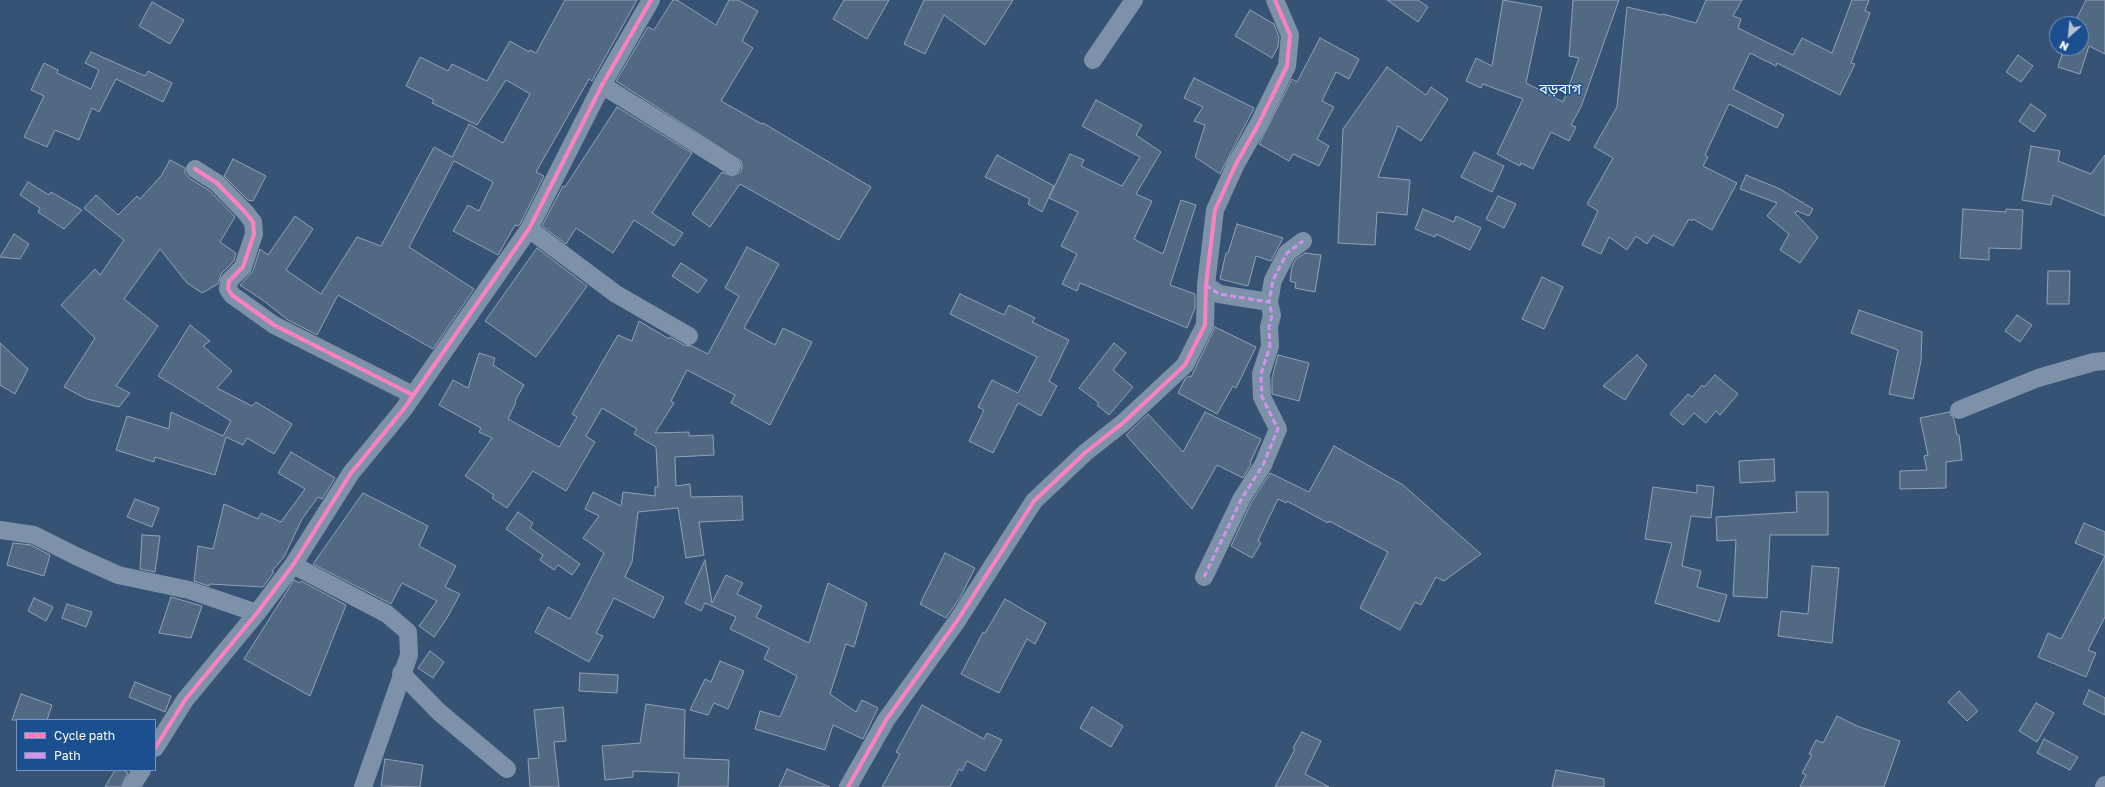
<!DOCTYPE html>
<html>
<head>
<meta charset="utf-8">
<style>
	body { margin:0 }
	#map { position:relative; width:2105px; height:787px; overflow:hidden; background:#365274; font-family:"Golos Text",sans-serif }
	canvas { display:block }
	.legend { position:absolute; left:16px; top:719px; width:140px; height:52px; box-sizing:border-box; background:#1b4f8f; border:1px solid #7695bc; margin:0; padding:5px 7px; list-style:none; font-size:12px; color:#fff }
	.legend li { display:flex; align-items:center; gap:8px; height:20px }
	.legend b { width:20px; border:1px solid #7695bc }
	.north { position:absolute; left:2049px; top:16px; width:40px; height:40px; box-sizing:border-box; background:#1b4f8f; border:1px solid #7695bc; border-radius:50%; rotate:207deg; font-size:11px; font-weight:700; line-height:16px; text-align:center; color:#fff }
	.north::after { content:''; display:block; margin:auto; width:14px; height:18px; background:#b9c2ce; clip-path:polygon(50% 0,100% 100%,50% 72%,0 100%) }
</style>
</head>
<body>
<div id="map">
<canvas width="2105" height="787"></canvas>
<ul class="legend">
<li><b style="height:5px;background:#ff80c0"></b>Cycle path</li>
<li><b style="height:5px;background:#d193ec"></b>Path</li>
</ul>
<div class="north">N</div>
</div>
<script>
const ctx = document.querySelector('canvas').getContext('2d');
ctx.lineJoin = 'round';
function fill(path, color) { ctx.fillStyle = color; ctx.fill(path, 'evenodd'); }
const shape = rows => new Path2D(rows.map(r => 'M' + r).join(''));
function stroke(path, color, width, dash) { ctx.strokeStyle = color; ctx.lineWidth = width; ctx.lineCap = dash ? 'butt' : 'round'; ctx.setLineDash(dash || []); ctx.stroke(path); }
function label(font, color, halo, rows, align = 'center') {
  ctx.font = font + ' "Golos Text","Noto Sans Bengali",sans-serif'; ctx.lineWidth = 3; ctx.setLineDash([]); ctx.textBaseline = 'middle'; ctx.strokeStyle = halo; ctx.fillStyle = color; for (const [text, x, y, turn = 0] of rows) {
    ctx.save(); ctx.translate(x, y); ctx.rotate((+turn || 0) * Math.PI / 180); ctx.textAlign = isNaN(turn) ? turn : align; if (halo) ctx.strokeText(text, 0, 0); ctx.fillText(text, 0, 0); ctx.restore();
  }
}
const building = shape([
	[565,0,637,0,592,81,589,79,536,172,544,176,520,224,518,226,515,225,498,255,453,231,468,205,479,211,493,182,454,161,409,247,474,289,433,349,338,295,317,335,288,320,264,301,240,285,253,271,260,249,268,255,295,216,313,229,286,270,321,294,357,237,381,246,434,147,452,157,469,124,503,143,530,94,506,80,477,125,432,103,434,100,406,86,420,57,448,71,452,64,487,81,510,41,529,52,530,50,536,53,565,0],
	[673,0,677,0,716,25,729,0,738,0,758,11,742,41,753,48,721,101,762,124,763,123,871,187,839,240,740,184,710,227,692,214,722,172,732,176,741,172,742,166,741,161,616,81,648,27,654,30,673,0],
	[844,0,889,0,867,39,833,19,844,0],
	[924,0,1013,0,985,45,944,15,925,54,904,44,924,0],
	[1387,0,1418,0,1428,7,1418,22,1387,0],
	[1503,0,1542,7,1526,83,1563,102,1579,58,1569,56,1573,0,1619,0,1581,107,1571,125,1576,127,1569,141,1551,132,1533,169,1521,163,1520,166,1497,154,1523,99,1483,84,1481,88,1466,81,1476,58,1492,66,1503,0],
	[1706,0,1742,0,1733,16,1741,19,1738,28,1793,55,1802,38,1832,53,1852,0,1869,0,1865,11,1870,13,1851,63,1855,64,1840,95,1777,63,1776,66,1750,53,1733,89,1784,115,1777,128,1729,104,1705,155,1708,157,1703,166,1737,183,1712,230,1693,219,1692,221,1689,219,1673,246,1653,235,1647,244,1636,236,1627,250,1609,237,1601,254,1582,245,1598,211,1587,204,1613,158,1594,147,1617,107,1627,7,1662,15,1663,14,1696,23,1706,0],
	[2086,0,2105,0,2105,54,2089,46,2080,74,2058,67,2064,48,2081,48,2081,24,2074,24,2086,0],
	[152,2,184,20,170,44,139,26,152,2],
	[1250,10,1274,24,1279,37,1278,47,1272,58,1235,36,1250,10],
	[1320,38,1359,59,1349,79,1336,72,1322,101,1334,107,1317,139,1329,146,1319,166,1293,154,1289,161,1259,144,1292,79,1297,82,1320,38],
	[91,52,145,76,148,71,172,83,163,102,116,79,99,112,92,108,79,140,55,130,47,147,24,137,44,96,31,90,44,63,58,70,57,73,91,89,99,70,85,63,91,52],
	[2018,55,2033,66,2021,82,2006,72,2018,55],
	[1387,67,1426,95,1431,87,1448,99,1421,141,1398,126,1378,177,1410,180,1407,215,1377,212,1375,245,1338,243,1343,129,1387,67],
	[1194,78,1254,108,1220,174,1195,157,1205,125,1194,121,1203,107,1184,98,1194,78],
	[1096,100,1142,125,1136,135,1161,152,1136,194,1152,201,1134,239,1163,254,1181,200,1196,205,1170,285,1195,294,1195,308,1187,328,1080,283,1077,291,1062,284,1077,254,1061,246,1078,212,1049,198,1070,154,1084,160,1081,166,1122,186,1140,157,1082,126,1096,100],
	[2031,104,2046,115,2034,132,2019,121,2031,104],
	[617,107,692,153,652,213,683,233,674,246,634,220,613,253,576,228,566,244,542,226,563,186,565,187,617,107],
	[2031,146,2060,151,2058,161,2091,174,2105,155,2105,216,2053,195,2051,205,2022,200,2031,146],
	[1474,152,1504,166,1492,192,1461,177,1474,152],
	[997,155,1054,186,1042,212,1028,204,1030,199,985,177,997,155],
	[233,159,266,176,253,201,248,200,224,176,233,159],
	[170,160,185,168,185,173,189,178,210,191,235,217,220,242,236,253,234,261,221,274,218,284,202,293,187,283,160,249,124,299,158,326,116,386,130,393,119,407,87,399,64,387,95,338,61,305,95,269,100,275,124,240,84,208,96,195,118,215,137,196,140,199,161,176,170,160],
	[1746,175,1780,189,1813,209,1809,216,1797,211,1795,213,1818,237,1800,263,1780,250,1789,234,1767,216,1777,203,1740,189,1746,175],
	[28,182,49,195,51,192,82,210,64,229,38,212,40,208,20,195,28,182],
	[1498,196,1516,204,1504,228,1486,219,1498,196],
	[1423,209,1454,222,1456,216,1481,228,1470,250,1436,234,1435,237,1415,229,1423,209],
	[1963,209,2006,212,2006,209,2023,210,2021,249,1989,248,1989,260,1960,258,1963,209],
	[1237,224,1283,238,1271,261,1256,256,1248,286,1220,279,1226,253,1228,253,1237,224],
	[14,234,29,244,20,259,0,257,14,234],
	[747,247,779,264,744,328,775,345,783,328,812,342,770,425,731,403,735,395,687,370,671,401,674,403,655,433,689,432,689,436,713,435,714,455,675,457,676,486,690,484,691,497,742,496,743,520,699,522,704,555,686,558,678,508,638,512,632,562,625,577,664,597,654,618,614,598,596,633,603,636,589,662,535,632,548,607,570,619,604,553,583,538,599,516,585,509,593,492,621,506,623,492,655,496,655,487,658,487,656,447,634,434,637,429,602,408,586,436,595,442,566,491,533,471,507,508,492,498,494,495,465,476,492,438,479,432,481,428,439,405,453,380,468,388,479,353,495,358,493,365,524,385,515,401,516,402,508,419,559,447,577,417,572,414,618,335,632,341,639,321,669,339,670,337,684,345,692,346,708,354,739,296,725,288,747,247],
	[537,248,587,286,536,357,485,321,537,248],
	[1305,253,1321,255,1315,292,1295,288,1296,283,1290,281,1292,267,1295,260,1305,253],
	[681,263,707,280,698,293,672,276,681,263],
	[2048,271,2070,271,2069,304,2047,304,2048,271],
	[1542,277,1563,287,1544,329,1522,319,1542,277],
	[960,294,1004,315,1009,305,1035,318,1032,322,1069,340,1049,381,1057,386,1041,416,1018,403,993,453,969,441,984,410,978,407,992,380,1018,393,1037,357,950,314,960,294],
	[1859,310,1922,332,1921,361,1913,399,1889,394,1898,350,1851,333,1859,310],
	[2017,315,2032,325,2020,342,2005,331,2017,315],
	[190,325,210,341,203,346,232,371,217,388,252,406,256,402,292,424,274,454,247,438,243,445,226,437,215,475,155,457,154,462,116,450,127,416,169,429,171,412,223,436,231,421,158,376,190,325],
	[1215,327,1256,347,1236,388,1233,386,1217,414,1178,393,1185,379,1189,376,1191,377,1215,327],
	[0,343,28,369,15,394,0,385,0,343],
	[1114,343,1126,353,1113,370,1133,387,1109,415,1097,405,1099,403,1079,388,1114,343],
	[1278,355,1309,363,1299,401,1272,394,1272,378,1278,355],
	[1637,355,1647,365,1625,400,1603,386,1637,355],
	[1715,375,1738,394,1720,415,1716,411,1706,423,1694,413,1683,425,1670,414,1688,394,1692,397,1702,385,1704,387,1715,375],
	[1205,412,1261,439,1250,463,1251,464,1243,478,1217,465,1192,509,1126,435,1148,414,1183,452,1205,412],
	[1949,412,1954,419,1957,435,1959,435,1962,460,1946,462,1946,488,1900,489,1900,471,1927,470,1924,456,1928,455,1920,418,1949,412],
	[1334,446,1403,485,1481,554,1444,581,1436,577,1421,605,1415,602,1400,630,1360,608,1388,552,1329,521,1328,523,1287,501,1286,503,1278,499,1258,541,1261,543,1252,558,1231,546,1251,503,1270,473,1309,492,1334,446],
	[291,452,335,478,322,499,318,497,302,519,284,557,272,571,274,572,263,587,210,584,209,586,194,581,198,546,213,549,224,504,258,519,261,513,281,522,305,489,278,473,291,452],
	[1774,459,1775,481,1740,483,1739,461,1774,459],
	[1697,485,1714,487,1711,518,1691,516,1682,566,1701,571,1697,587,1727,595,1719,622,1655,603,1672,543,1645,539,1653,487,1697,493,1697,485],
	[1796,492,1828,492,1828,535,1770,535,1767,598,1733,596,1736,540,1717,541,1716,517,1797,512,1796,492],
	[363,493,428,526,419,546,456,566,445,587,460,594,447,618,434,637,419,626,437,601,402,583,391,604,313,564,363,493],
	[135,499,159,508,152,527,127,517,135,499],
	[518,512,533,523,530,528,580,564,572,575,558,565,554,570,540,560,543,555,506,529,518,512],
	[2084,523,2105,532,2105,556,2075,543,2084,523],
	[142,535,160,536,155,572,140,569,142,535],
	[13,543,31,545,50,555,44,576,7,565,13,543],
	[945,553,975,568,961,596,946,618,920,604,945,553],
	[2105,556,2105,617,2088,650,2096,653,2086,677,2038,657,2048,633,2061,639,2105,556],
	[705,560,712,603,726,575,743,583,737,594,762,606,756,617,809,643,828,583,867,603,854,647,846,644,830,694,856,712,862,700,878,708,863,739,833,725,825,750,755,729,760,711,780,717,797,676,764,659,769,648,730,629,736,617,705,603,701,611,685,603,705,560],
	[1812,566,1839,568,1832,643,1778,636,1781,611,1808,614,1812,566],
	[294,580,300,583,301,581,346,605,310,696,244,659,294,580],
	[171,597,202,606,191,638,159,633,171,597],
	[34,598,53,607,46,621,28,611,34,598],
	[1005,599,1046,623,1035,644,1027,639,999,693,961,674,983,632,985,633,1005,599],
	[67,604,92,612,86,627,62,618,67,604],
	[430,651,444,662,433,678,418,668,430,651],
	[720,661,744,671,728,709,714,703,708,715,690,710,705,679,711,682,720,661],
	[580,673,618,675,617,693,579,691,580,673],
	[135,682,171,696,165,712,129,697,135,682],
	[2089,690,2105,698,2105,715,2083,704,2089,690],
	[1959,691,1978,711,1967,721,1948,702,1959,691],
	[21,694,52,705,47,720,12,720,21,694],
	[2036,703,2054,713,2037,742,2019,731,2036,703],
	[646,704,685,710,684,758,729,760,728,787,678,787,679,773,633,771,633,777,605,780,602,746,640,743,646,704],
	[922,705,984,739,987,733,1002,740,985,771,967,761,962,771,959,769,950,787,882,787,900,754,896,752,922,705],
	[563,707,566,741,554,742,559,787,530,787,528,759,539,758,534,710,563,707],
	[1092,707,1123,726,1111,747,1080,728,1092,707],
	[1837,716,1857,726,1900,741,1884,787,1800,787,1806,775,1802,773,1812,755,1809,754,1816,740,1823,743,1837,716],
	[1302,732,1321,741,1305,774,1329,787,1275,787,1295,749,1293,748,1302,732],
	[2044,739,2078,757,2070,770,2037,753,2044,739],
	[385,759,423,765,420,787,381,786,385,759],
	[787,769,830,787,779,787,787,769],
	[115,770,123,770,128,773,121,787,105,787,115,770],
	[1556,770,1604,779,1604,787,1552,787,1556,770]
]);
const minor = shape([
	[1093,60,1134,0],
	[602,85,732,166],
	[195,169,217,183,246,213,253,222,254,234,243,267,229,281,228,289,232,295,274,325,413,395],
	[529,229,616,294,689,336],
	[1206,285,1219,294,1269,302,1273,280,1287,253,1303,241],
	[1959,410,2038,378,2094,362,2105,361],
	[0,530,34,535,76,556,118,575,189,590,257,613],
	[293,565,387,614,408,632,409,655,363,787],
	[1204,577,1242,498,1263,465,1278,429,1262,397,1261,374,1270,346,1269,327,1272,315,1269,302],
	[401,673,439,712,507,769],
	[155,748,185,700,257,613,293,565,351,473,403,410,529,229,602,85,651,0],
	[131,787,142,770],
	[848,787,886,720,957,621,1034,501,1086,452,1124,422,1185,365,1205,325,1206,285,1215,210,1236,164,1258,125,1287,66,1290,35,1275,0],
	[2104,787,2105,785]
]);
const quiet = shape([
	[1206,285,1219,294,1269,302,1273,280,1287,253,1303,241],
	[1204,577,1242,498,1263,465,1278,429,1262,397,1261,374,1270,346,1269,327,1272,315,1269,302]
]);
const cycleway = shape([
	[195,169,217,183,246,213,253,222,254,234,243,267,229,281,228,289,232,295,274,325,413,395],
	[155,748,185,700,257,613,293,565,351,473,403,410,529,229,602,85,651,0],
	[848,787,886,720,957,621,1034,501,1086,452,1124,422,1185,365,1205,325,1206,285,1215,210,1236,164,1258,125,1287,66,1290,35,1275,0]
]);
const quarterNames = [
	["বড়বাগ",1560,89]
];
fill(building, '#526984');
stroke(building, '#92a2b6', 1);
stroke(minor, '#7d92a8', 18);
stroke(quiet, '#d193ec', 3, [6, 3]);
stroke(cycleway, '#ff80c0', 4);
label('15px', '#fff', '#1b4f8f', quarterNames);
</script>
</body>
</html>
